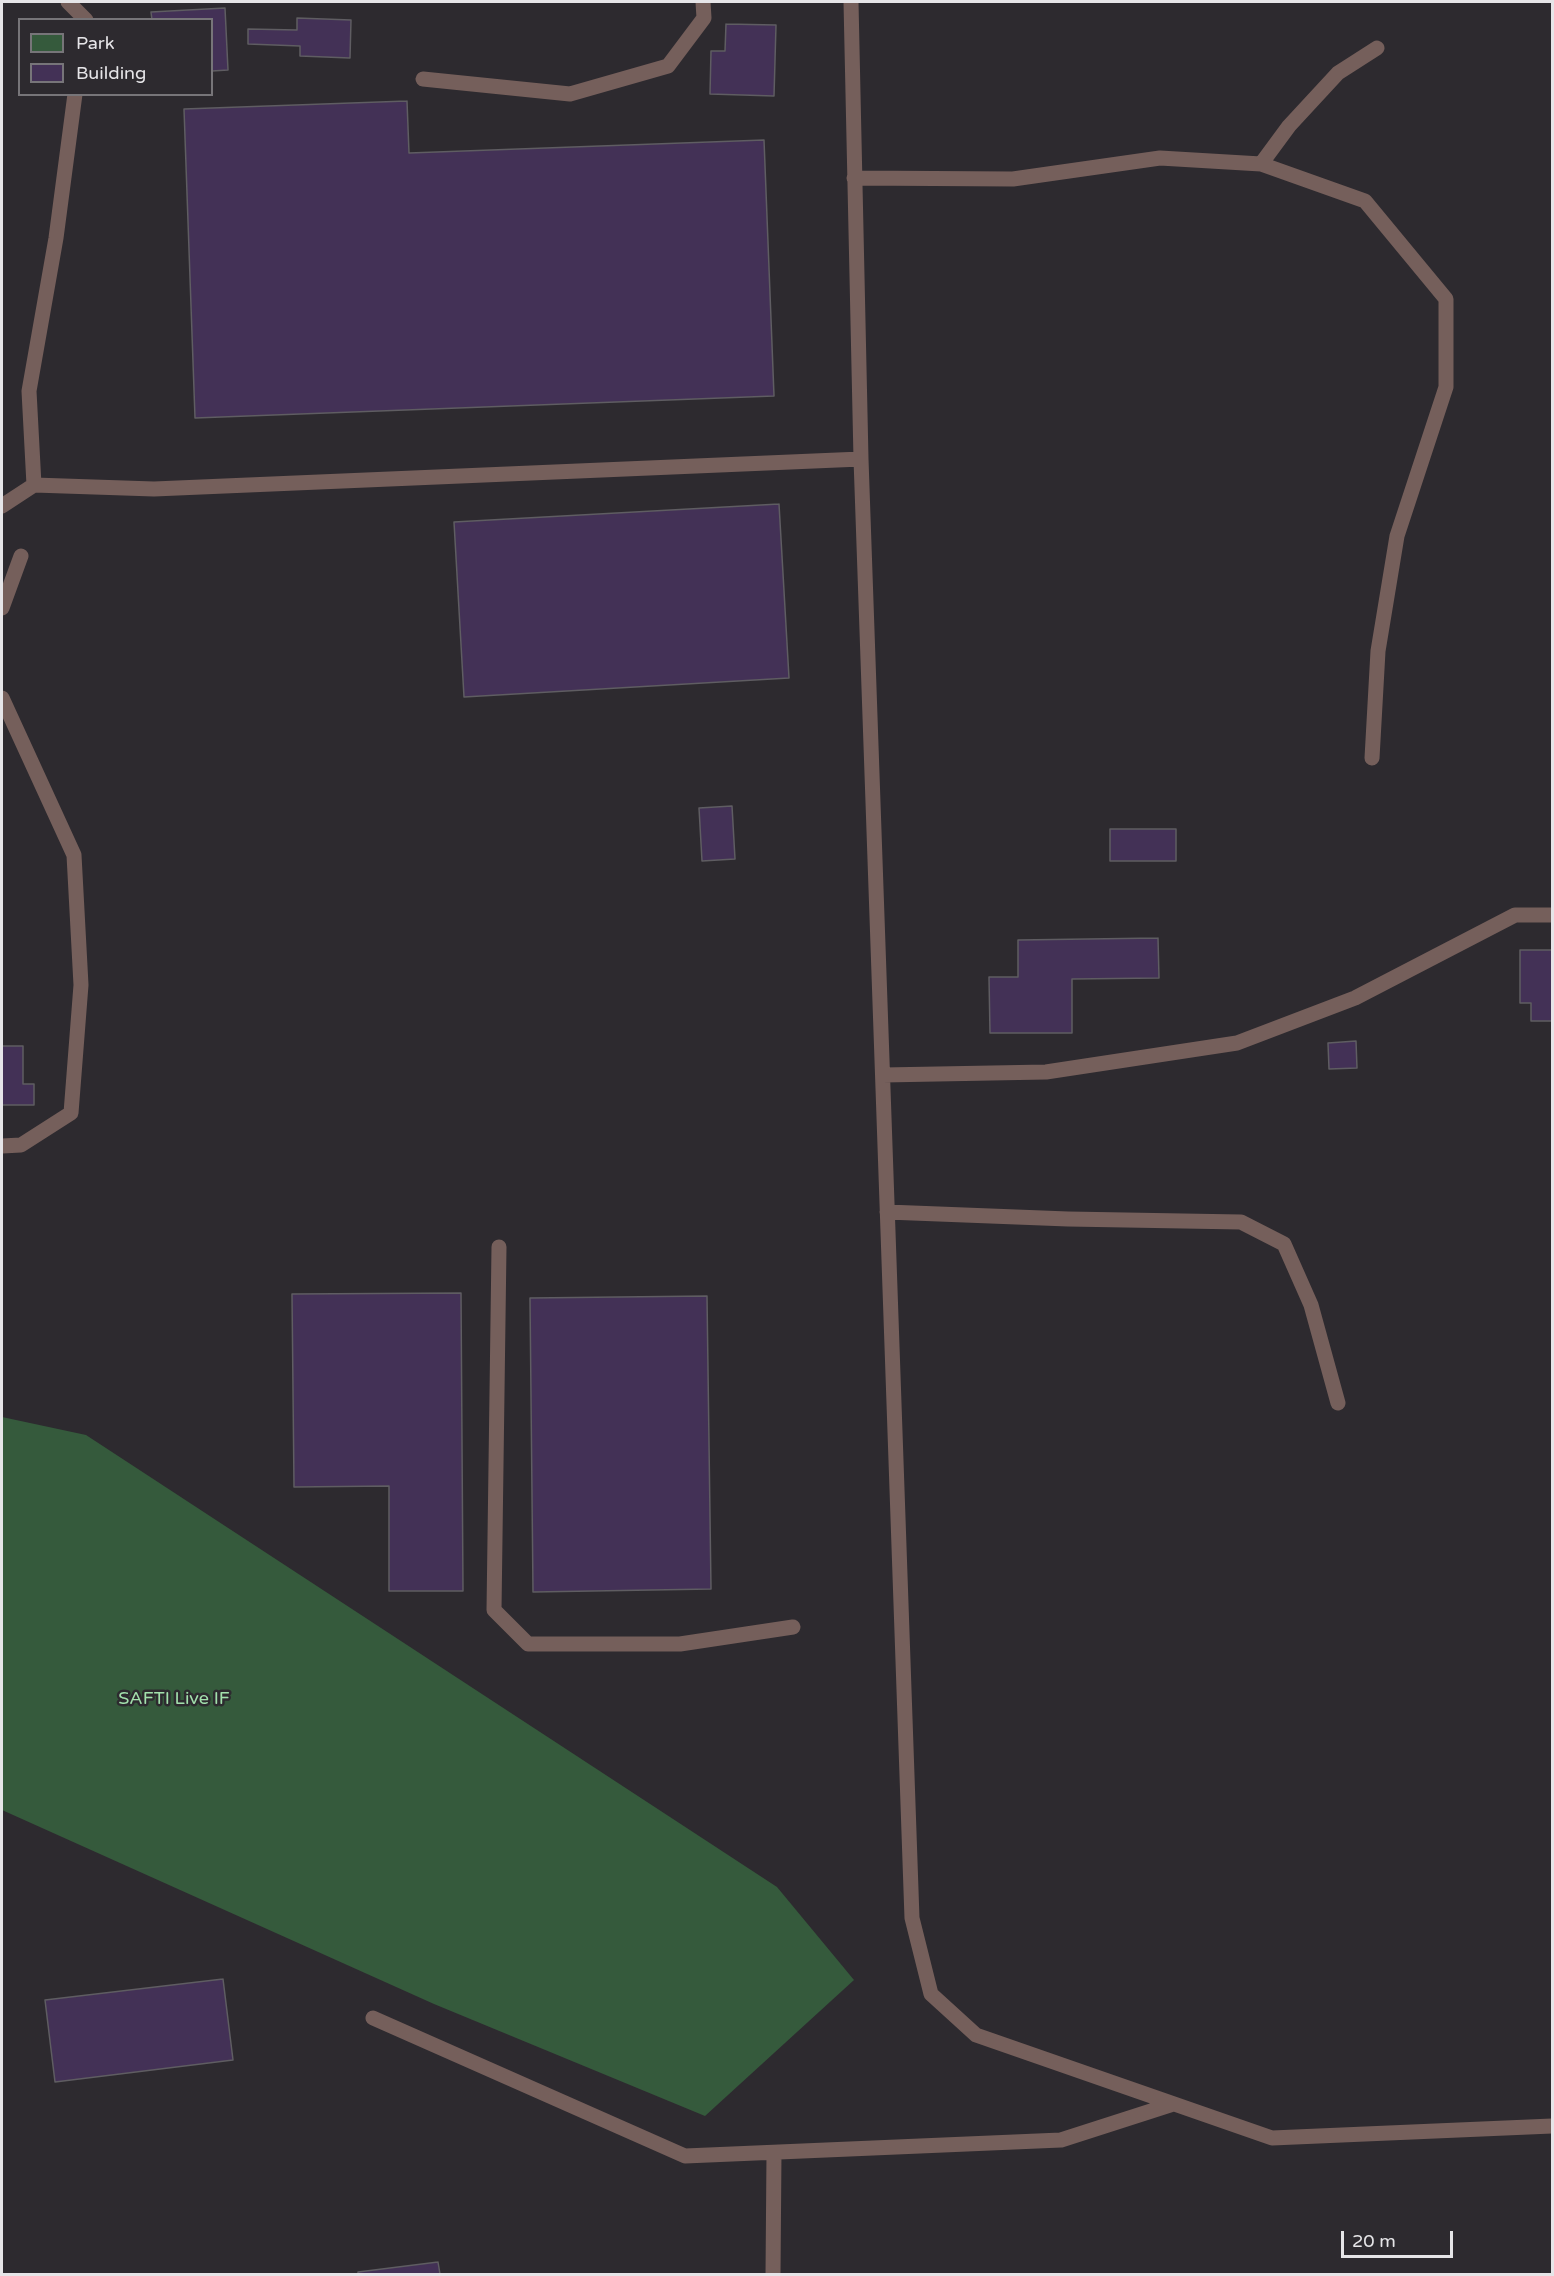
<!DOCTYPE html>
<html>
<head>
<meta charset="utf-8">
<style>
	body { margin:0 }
	#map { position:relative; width:1554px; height:2276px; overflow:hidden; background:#2d2a2f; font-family:"Varela Round",sans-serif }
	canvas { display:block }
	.frame { position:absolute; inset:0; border:3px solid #e6e5e8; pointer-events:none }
	.legend { position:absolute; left:18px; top:18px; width:195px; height:78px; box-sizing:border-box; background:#2d2a2f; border:2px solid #777579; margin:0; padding:8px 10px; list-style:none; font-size:18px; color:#e6e5e8 }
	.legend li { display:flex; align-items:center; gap:12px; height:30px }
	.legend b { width:30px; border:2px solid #777579 }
	.scale { position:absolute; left:1341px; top:2231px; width:112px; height:27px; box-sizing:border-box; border:3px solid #e6e5e8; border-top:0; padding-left:8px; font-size:18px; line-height:21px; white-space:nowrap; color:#e6e5e8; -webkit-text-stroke:4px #2d2a2f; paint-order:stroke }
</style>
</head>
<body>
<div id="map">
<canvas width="1554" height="2276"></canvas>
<div class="frame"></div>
<ul class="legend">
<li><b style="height:16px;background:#355a3c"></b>Park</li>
<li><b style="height:16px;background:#433156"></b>Building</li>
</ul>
<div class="scale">20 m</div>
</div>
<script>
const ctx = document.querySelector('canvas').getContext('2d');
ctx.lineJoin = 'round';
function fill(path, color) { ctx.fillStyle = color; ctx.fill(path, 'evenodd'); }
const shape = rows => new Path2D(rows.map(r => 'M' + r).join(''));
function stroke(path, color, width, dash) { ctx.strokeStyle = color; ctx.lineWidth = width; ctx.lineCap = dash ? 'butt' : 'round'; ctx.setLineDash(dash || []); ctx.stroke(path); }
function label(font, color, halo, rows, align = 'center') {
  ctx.font = font + ' "Varela Round",sans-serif'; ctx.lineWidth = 5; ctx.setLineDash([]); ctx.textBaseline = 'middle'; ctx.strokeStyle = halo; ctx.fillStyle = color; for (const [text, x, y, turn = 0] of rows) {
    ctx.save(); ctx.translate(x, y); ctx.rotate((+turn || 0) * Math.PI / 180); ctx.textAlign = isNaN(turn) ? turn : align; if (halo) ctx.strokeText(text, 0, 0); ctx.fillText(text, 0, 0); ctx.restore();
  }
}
const green = shape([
	[2,1417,86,1435,777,1887,854,1980,705,2116,434,2004,2,1810]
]);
const building = shape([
	[225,8,228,70,212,71,212,20,152,20,151,12,225,8],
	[297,18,351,20,350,58,300,56,300,46,248,44,248,29,297,30,297,18],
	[726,24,776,25,774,96,710,94,711,51,725,51,726,24],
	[407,101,409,153,764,140,774,396,195,418,184,109,407,101],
	[779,504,789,678,464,697,454,522,779,504],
	[732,806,735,859,702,861,699,808,732,806],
	[1110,829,1176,829,1176,861,1110,861,1110,829],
	[1158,938,1159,978,1072,979,1072,1033,990,1033,989,977,1018,977,1018,940,1158,938],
	[1520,950,1552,950,1552,1021,1531,1021,1531,1003,1520,1003,1520,950],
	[1356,1041,1357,1068,1329,1069,1328,1043,1356,1041],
	[2,1046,23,1046,23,1084,34,1084,34,1105,2,1105,2,1046],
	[461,1293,463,1591,389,1591,389,1486,294,1487,292,1294,461,1293],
	[707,1296,711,1589,533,1592,530,1298,707,1296],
	[223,1979,233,2060,55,2082,45,2000,223,1979],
	[438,2262,440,2274,358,2274,358,2272,438,2262]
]);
const lane = shape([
	[68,2,86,20],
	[851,2,861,459,912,1918,931,1994,976,2035,1272,2138,1552,2126],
	[423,79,570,94,668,66,704,18,703,2],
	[1261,164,1289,126,1338,73,1377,48],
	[854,178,1013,179,1160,158,1261,164,1365,201,1446,299,1446,387,1397,536,1378,651,1372,758],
	[34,485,29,391,56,238,75,94],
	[2,506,34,485,154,489,861,459],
	[2,608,21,556],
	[2,698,74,855,81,985,71,1113,21,1145,2,1146],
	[883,1075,1046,1072,1237,1043,1355,998,1515,915,1552,915],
	[887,1212,1068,1219,1241,1222,1284,1244,1311,1305,1338,1403],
	[499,1247,494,1610,528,1644,680,1644,793,1627],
	[373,2018,685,2156,1061,2140,1173,2104],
	[773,2274,774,2153]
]);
const parkNames = [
	["SAFTI Live IF",174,1699]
];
fill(green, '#355a3c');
fill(building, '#433156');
stroke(building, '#5f5d62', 1.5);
stroke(lane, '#755f5b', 15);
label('18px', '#a2e0ac', '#2d2a2f', parkNames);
</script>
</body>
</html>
